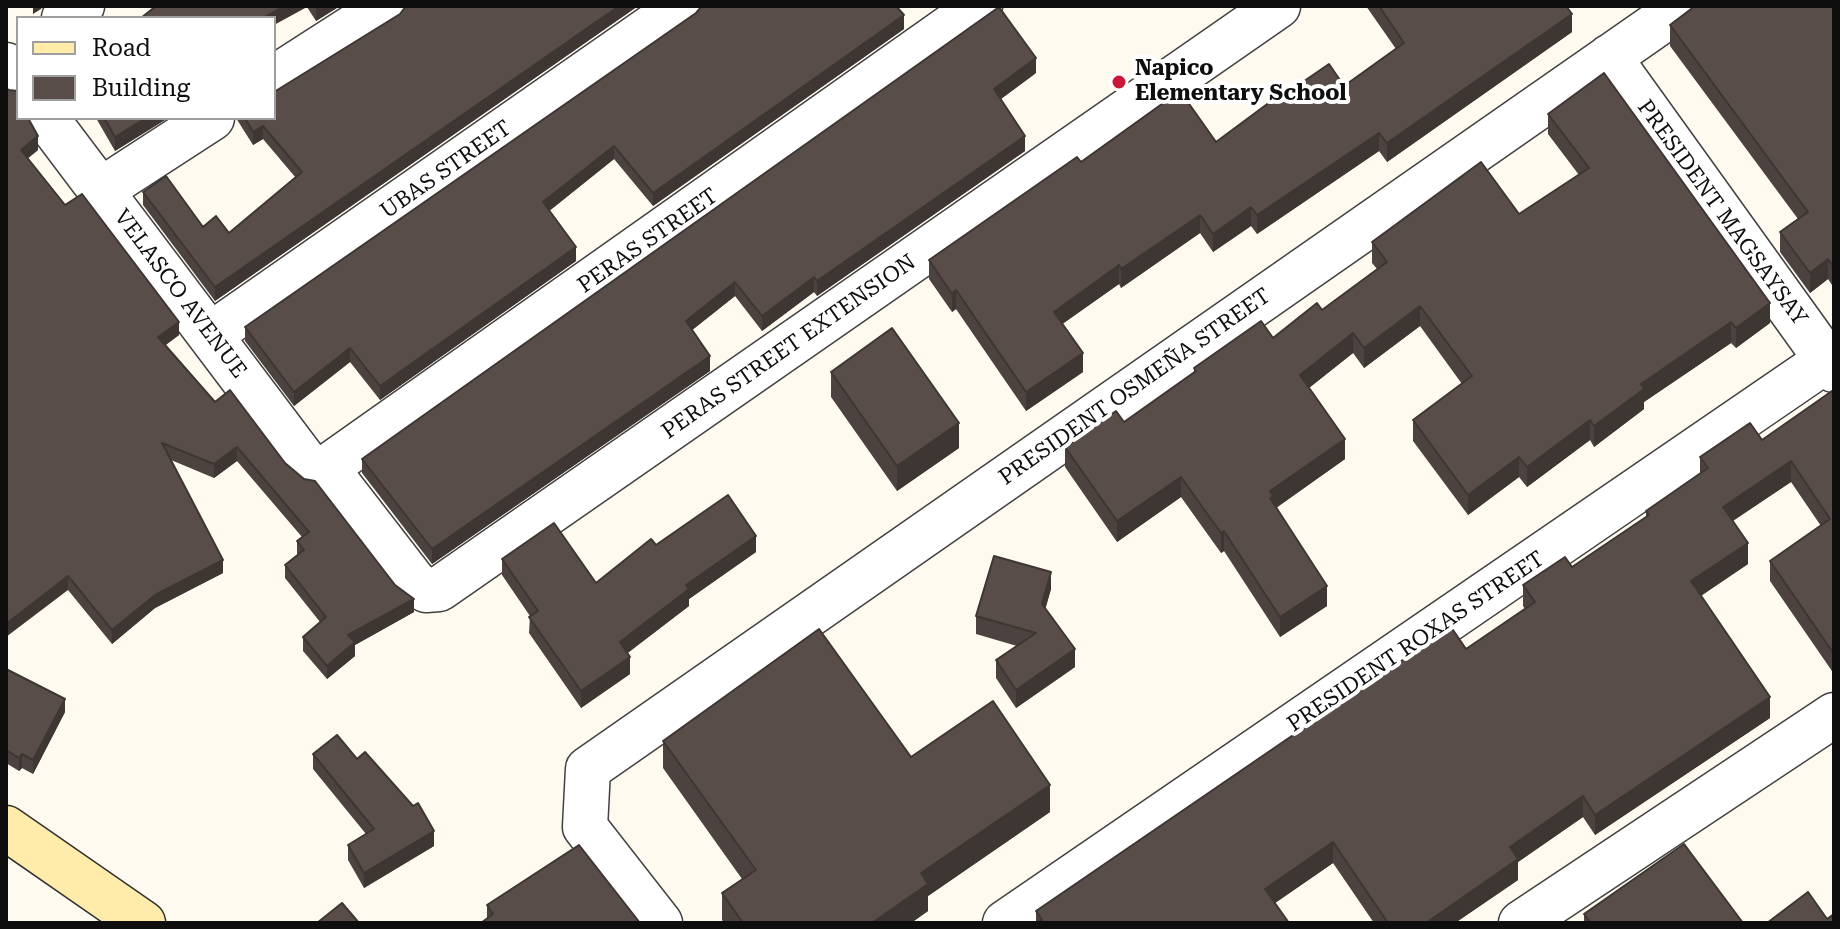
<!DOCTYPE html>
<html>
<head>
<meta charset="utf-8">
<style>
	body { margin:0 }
	#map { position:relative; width:1840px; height:929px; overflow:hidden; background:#fffaef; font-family:"Roboto Serif",serif }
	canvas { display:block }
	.frame { position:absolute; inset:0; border:8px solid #0e0e0e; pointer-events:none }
	.legend { position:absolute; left:16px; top:16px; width:260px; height:104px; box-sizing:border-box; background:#fff; border:2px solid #9f9f9f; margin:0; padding:10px 14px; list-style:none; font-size:24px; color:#0e0e0e }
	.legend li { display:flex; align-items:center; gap:16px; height:40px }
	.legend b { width:40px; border:2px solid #9f9f9f }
</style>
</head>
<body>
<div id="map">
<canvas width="1840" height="929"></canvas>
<div class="frame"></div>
<ul class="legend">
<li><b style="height:10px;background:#ffebaa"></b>Road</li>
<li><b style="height:22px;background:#584d49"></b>Building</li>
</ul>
</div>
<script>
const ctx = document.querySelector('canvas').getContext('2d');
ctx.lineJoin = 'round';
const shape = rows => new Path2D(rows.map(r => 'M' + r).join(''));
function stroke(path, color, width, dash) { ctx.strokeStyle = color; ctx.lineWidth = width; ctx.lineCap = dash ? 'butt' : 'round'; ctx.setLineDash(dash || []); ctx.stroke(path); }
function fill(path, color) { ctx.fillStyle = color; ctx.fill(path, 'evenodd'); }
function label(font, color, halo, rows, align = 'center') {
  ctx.font = font + ' "Roboto Serif",serif'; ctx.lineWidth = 8; ctx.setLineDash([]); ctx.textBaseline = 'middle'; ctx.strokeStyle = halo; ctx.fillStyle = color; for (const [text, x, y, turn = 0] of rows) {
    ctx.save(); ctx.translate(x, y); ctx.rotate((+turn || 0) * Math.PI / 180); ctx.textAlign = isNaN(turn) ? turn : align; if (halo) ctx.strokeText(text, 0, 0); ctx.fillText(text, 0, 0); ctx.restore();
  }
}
const street = shape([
	[64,18,82,6],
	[1609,57,1834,370],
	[6,65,18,81],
	[274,78,386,6],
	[46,118,304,460,313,470,326,468,980,6],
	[101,190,212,118],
	[210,335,682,6],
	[326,468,415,583,426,590,439,589,1278,6],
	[660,923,585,827,588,769,1683,6],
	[1005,923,1827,360],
	[1521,923,1834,715]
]);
const secondary = shape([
	[6,828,143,923]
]);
const wall = shape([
	[156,6,340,6,316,21,307,7],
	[638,6,215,301,143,205,143,192,203,227,229,233,296,178,263,139,253,145,236,118,274,118],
	[1366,6,1566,6,1572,32,1387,162,1379,151,1257,234,1251,226,1213,252,1200,233,1121,288,1119,284,1062,324,1083,372,1026,411,956,309,952,312,929,279,929,260,1081,162,1216,142,1275,101,1344,86,1396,49],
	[1834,6,1834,288,1828,279,1810,293,1780,252,1780,232,1798,219,1670,46,1670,25],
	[696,13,904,29,653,206,614,159,549,211,576,261,380,400,350,362,294,406,245,341,245,327],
	[1036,73,1001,99,1025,151,817,296,814,292,762,331,735,296,692,330,710,371,432,564,362,473,362,459],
	[1548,114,1770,323,1736,348,1731,343,1644,402,1644,409,1594,447,1590,440,1527,487,1519,477,1468,515,1413,441,1413,420,1462,384,1420,326,1364,368,1353,353,1309,388,1345,459,1276,508,1327,606,1280,637,1224,551,1221,553,1181,497,1117,542,1065,467,1065,447,1124,422,1194,372,1194,368,1273,338,1322,310,1377,269,1372,263,1372,242,1519,214,1579,175,1548,134],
	[18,118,38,150,28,158,65,205,179,335,165,345,215,402,285,463,414,612,355,645,355,656,327,679,303,651,303,637,320,622,285,578,285,565,297,555,297,541,302,537,237,461,214,478,171,460,223,573,155,608,112,644,68,590],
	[96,118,168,118,115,151],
	[831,372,959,448,897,491,831,397],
	[1834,394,1834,674,1770,581,1770,561,1821,526,1791,482,1733,521,1748,564,1701,596,1770,718,1595,835,1583,817,1518,862,1518,880,1455,923,1374,923,1333,863,1275,903,1289,923,1036,923,1036,911,1466,649,1525,609,1523,606,1523,585,1572,567,1646,517,1646,511,1700,473,1700,457,1762,440],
	[656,545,756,552,689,599,689,606,627,653,630,674,581,708,529,633,530,616,502,575,502,559,596,583],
	[1051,589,1045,609,1075,667,1016,708,996,678,996,660,1017,646,976,634,976,616],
	[6,669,65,712,33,774,22,768,19,771,6,763],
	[663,741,911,757,1050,812,928,896,928,911,911,923,724,923,722,920,722,893,742,879,663,768],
	[313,754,434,846,364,888,348,860,348,845,366,834,313,769],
	[487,905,640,923,487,918],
	[1584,914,1743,923,1584,923]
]);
const shadedWall = shape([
	[33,6,43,6,41,9,33,14],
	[285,6,307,6,307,7,274,25,274,18,263,18],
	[319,6,340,6,316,21,316,8],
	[619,6,638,6,215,301,215,287],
	[1572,14,1572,32,1387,162,1387,143],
	[904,15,904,29,653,206,653,193],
	[1036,58,1036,73,994,104,994,89],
	[146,118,168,118,115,151,115,137],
	[263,126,263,139,253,145,253,132],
	[1379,133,1379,151,1257,234,1257,215],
	[38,136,38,150,21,164,21,150],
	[1025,136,1025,151,817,296,817,281],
	[614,146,614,159,543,216,543,202],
	[1251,207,1251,226,1213,252,1213,234],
	[1200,215,1200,233,1121,288,1121,269],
	[576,247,576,261,380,400,380,386],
	[1828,259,1828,279,1810,293,1810,273],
	[1119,265,1119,284,1054,330,1054,312],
	[814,277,814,292,762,331,762,316],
	[735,282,735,296,686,335,686,321],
	[956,290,956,309,952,312,952,294],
	[1770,303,1770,323,1736,348,1736,328],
	[1420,306,1420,326,1364,368,1364,348],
	[179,322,179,335,158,351,158,337],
	[1731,322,1731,343,1644,402,1644,409,1594,447,1594,426,1641,384],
	[1353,333,1353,353,1300,395,1300,375],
	[350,348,350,362,294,406,294,392],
	[1083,353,1083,372,1026,411,1026,392],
	[710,356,710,371,432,564,432,549],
	[1590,420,1590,440,1527,487,1527,467],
	[959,423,959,448,897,491,897,466],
	[1345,439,1345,459,1273,510,1270,519,1270,491],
	[237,447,237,461,214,478,214,464],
	[1519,457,1519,477,1468,515,1468,495],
	[1791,461,1791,482,1723,527,1723,507],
	[1181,477,1181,497,1117,542,1117,521],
	[1224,531,1224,551,1221,553,1221,533],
	[756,536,756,552,689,599,689,606,620,659,620,642,686,585],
	[1748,543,1748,564,1691,602,1691,581],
	[223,560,223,573,155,608,112,644,112,630,155,595],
	[1051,572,1051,589,1042,621,1042,604],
	[68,576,68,590,6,637,6,624],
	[1327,586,1327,606,1280,637,1280,617],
	[414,599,414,612,355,645,355,656,327,679,327,666,348,635],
	[1075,649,1075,667,1016,708,1016,690],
	[630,657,630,674,581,708,581,691],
	[1770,697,1770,718,1595,835,1595,815],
	[65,699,65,712,33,774,33,760],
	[22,754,22,768,19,771,19,758],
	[1050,785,1050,812,928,896,928,911,911,923,872,923,921,873],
	[1583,796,1583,817,1518,862,1518,880,1455,923,1426,923,1510,847],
	[434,831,434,846,364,888,364,873],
	[1333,842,1333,863,1265,910,1265,889]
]);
const building = shape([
	[156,6,285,6,263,18,141,18,156,6],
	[406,6,619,6,215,287,143,192,166,176,203,227,216,216,229,233,302,172,263,126,253,132,245,118,274,118,274,92,400,14,406,6],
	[702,6,896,6,904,15,653,193,614,146,543,202,576,247,380,386,350,348,294,392,245,327,696,13,702,6],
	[1379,6,1566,6,1572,14,1387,143,1379,133,1257,215,1251,207,1213,234,1200,215,1121,269,1119,265,1054,312,1083,353,1026,392,956,290,952,294,929,260,1077,157,1081,162,1180,91,1216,142,1274,99,1275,101,1329,64,1344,86,1404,43,1379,6],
	[1695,6,1834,6,1834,267,1828,259,1810,273,1780,232,1808,212,1670,25,1695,6],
	[999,7,1036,58,994,89,1025,136,817,281,814,277,762,316,735,282,686,321,710,356,432,549,362,459,999,7],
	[1604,73,1770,303,1736,328,1731,322,1641,384,1644,389,1594,426,1590,420,1527,467,1519,457,1468,495,1413,420,1472,376,1420,306,1364,348,1353,333,1300,375,1345,439,1270,491,1273,496,1270,498,1327,586,1280,617,1224,531,1221,533,1181,477,1117,521,1065,447,1116,411,1124,422,1196,371,1194,368,1261,321,1273,338,1317,303,1322,310,1387,262,1372,242,1481,162,1519,214,1589,168,1548,114,1604,73],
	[6,88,9,90,18,91,18,118,28,118,38,136,21,150,65,205,82,194,179,322,158,337,215,402,230,390,285,463,304,479,315,481,395,585,414,599,348,635,355,642,327,666,303,637,326,617,285,565,304,550,297,541,309,532,237,447,214,464,162,443,223,560,155,595,112,630,68,576,6,624,6,88],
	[104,118,146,118,115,137,104,118],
	[892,328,959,423,897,466,831,372,892,328],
	[1832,391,1834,394,1834,654,1770,561,1830,519,1791,461,1723,507,1748,543,1691,581,1770,697,1595,815,1583,796,1510,847,1518,859,1426,923,1388,923,1333,842,1265,889,1289,923,1038,923,1042,920,1036,911,1451,627,1466,649,1535,602,1523,585,1565,557,1572,567,1649,515,1646,511,1708,468,1700,457,1750,423,1762,440,1832,391],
	[728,495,756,536,686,585,689,589,620,642,630,657,581,691,529,617,538,611,502,559,554,523,596,583,651,539,656,545,728,495],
	[994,556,1051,572,1042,604,1075,649,1016,690,996,660,1036,633,976,616,994,556],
	[819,629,911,757,993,701,1050,785,921,873,928,884,872,923,743,923,722,893,756,870,663,741,819,629],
	[6,669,65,699,33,760,22,754,19,758,6,750,6,669],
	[337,735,357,759,365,752,413,806,418,803,434,831,364,873,348,845,374,829,313,754,337,735],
	[1684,844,1743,923,1591,923,1584,914,1684,844],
	[579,845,640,923,481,923,493,914,487,905,579,845],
	[1808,892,1827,919,1834,914,1834,923,1767,923,1808,892],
	[342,903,359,923,317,923,342,903]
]);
const markers = [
	[1119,82,8,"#cc1838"]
];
const poiNames = [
	["Napico",1135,69],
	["Elementary School",1135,94]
];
const streetNames = [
	["UBAS STREET",446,170,-35],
	["PRESIDENT MAGSAYSAY",1722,213,54],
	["PERAS STREET",648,241,-35],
	["VELASCO AVENUE",180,294,53],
	["PERAS STREET EXTENSION",789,347,-35],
	["PRESIDENT OSMEÑA STREET",1135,387,-35],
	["PRESIDENT ROXAS STREET",1416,642,-34]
];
stroke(street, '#414141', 47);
stroke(secondary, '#303030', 47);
stroke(street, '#fff', 44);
stroke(secondary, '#ffebaa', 44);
fill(wall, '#4c423f');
fill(shadedWall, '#3e3633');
fill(building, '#584d49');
stroke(building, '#3e3633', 2);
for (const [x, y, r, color] of markers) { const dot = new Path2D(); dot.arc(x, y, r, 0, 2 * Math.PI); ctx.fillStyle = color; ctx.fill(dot); stroke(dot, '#fff', 3); }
label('bold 22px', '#0e0e0e', '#fff', poiNames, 'left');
label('22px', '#0e0e0e', '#fff', streetNames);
</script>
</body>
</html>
